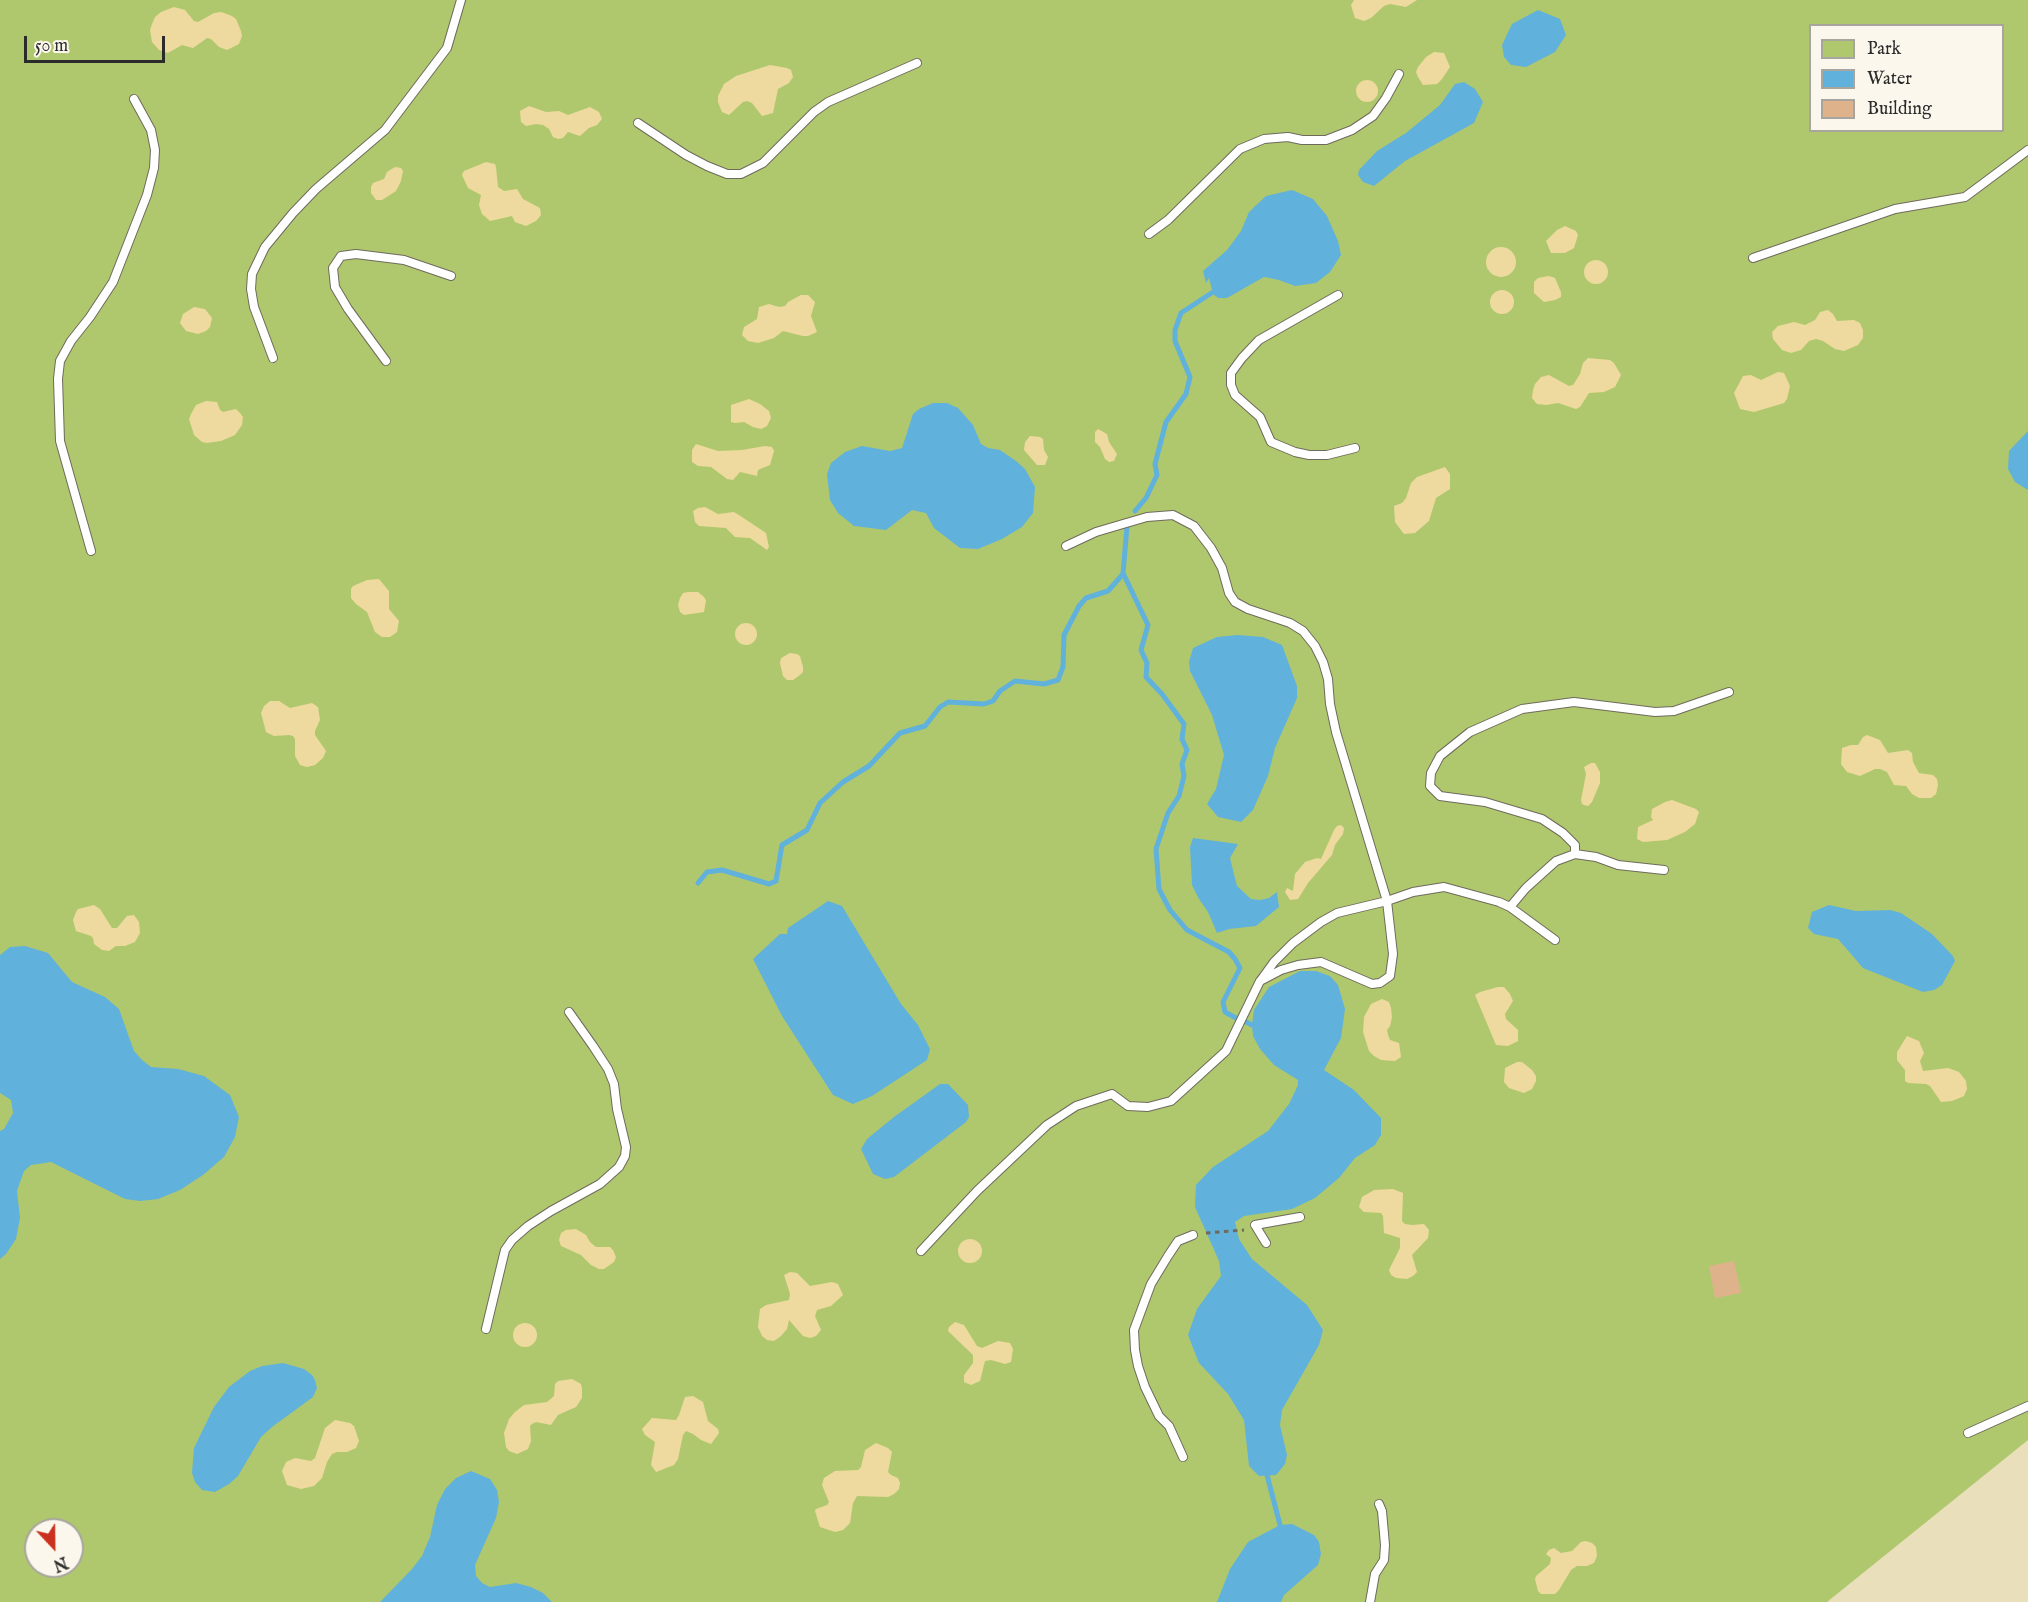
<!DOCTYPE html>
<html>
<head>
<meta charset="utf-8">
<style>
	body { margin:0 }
	#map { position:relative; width:2028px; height:1602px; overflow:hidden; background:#eadfbb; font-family:"IM FELL English",serif }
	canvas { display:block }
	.legend { position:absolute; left:1809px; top:24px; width:195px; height:108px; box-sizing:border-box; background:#fbf7ec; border:2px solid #a8a59f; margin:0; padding:8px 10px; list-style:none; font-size:18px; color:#2b2b2b }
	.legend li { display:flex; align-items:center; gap:12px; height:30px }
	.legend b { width:30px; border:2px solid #a8a59f }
	.north { position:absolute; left:24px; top:1518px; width:60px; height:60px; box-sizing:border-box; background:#fbf7ec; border:2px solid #a8a59f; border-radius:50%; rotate:158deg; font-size:16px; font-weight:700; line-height:24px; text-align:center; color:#2b2b2b }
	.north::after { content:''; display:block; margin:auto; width:21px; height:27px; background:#c8321e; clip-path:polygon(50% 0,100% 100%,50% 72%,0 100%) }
	.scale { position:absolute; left:24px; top:36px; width:141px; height:27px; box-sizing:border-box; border:3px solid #2b2b2b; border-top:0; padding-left:8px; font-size:18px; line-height:21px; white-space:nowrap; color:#2b2b2b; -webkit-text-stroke:4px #fbf7ec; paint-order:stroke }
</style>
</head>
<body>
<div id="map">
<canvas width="2028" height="1602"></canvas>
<ul class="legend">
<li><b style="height:16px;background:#b0c86d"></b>Park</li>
<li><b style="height:16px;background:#60b1db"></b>Water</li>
<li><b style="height:16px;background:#deb38c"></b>Building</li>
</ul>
<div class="north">N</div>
<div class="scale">50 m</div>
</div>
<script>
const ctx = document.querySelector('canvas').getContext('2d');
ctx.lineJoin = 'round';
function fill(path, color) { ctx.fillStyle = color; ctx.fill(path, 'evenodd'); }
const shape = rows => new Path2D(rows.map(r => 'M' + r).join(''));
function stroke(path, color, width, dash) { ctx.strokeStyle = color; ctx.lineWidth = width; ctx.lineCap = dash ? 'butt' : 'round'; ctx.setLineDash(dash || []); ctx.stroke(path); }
const green = shape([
	[0,0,2028,0,2028,1440,1827,1602,0,1602],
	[1810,26,2002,26,2002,130,1810,130],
	[36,1530,72,1530,72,1566,36,1566]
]);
const sand = shape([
	[1354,0,1417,0,1406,7,1390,4,1384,6,1371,18,1364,21,1355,18,1351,5],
	[174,7,185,10,194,21,198,22,214,13,221,12,232,16,236,19,241,31,242,36,239,44,227,50,219,47,211,39,207,38,193,48,182,45,168,53,159,50,152,42,150,30,152,24,155,17,161,12],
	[1434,52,1444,53,1450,67,1442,79,1437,84,1423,85,1418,77,1416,72,1418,67,1426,57],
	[770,65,787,68,791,70,793,77,789,83,778,89,773,113,762,116,752,103,747,101,743,102,729,115,722,112,718,102,718,96,724,84,736,76],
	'1356 91a11 11 0 1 1 22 0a11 11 0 1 1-22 0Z',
	[529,106,546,112,559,111,568,115,590,107,599,112,602,119,597,125,589,128,580,136,568,132,563,138,558,139,553,137,549,129,543,125,536,124,526,126,521,122,520,111],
	[486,162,495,164,496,167,498,187,504,191,517,189,523,199,540,208,541,215,536,221,526,226,515,222,512,216,490,221,482,214,479,205,481,195,468,188,462,175,464,171],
	[395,167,401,168,403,171,401,181,396,191,382,200,376,200,371,193,371,187,373,183,384,179,387,172],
	[1565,226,1576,231,1578,235,1574,248,1565,253,1551,253,1546,241,1557,230],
	'1486 262a15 15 0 1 1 30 0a15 15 0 1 1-30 0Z',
	'1584 272a12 12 0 1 1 24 0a12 12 0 1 1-24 0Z',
	[1549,276,1555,278,1561,292,1561,297,1555,300,1544,302,1534,293,1534,282,1538,278],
	'1490 302a12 12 0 1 1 24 0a12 12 0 1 1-24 0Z',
	[801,295,808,295,815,302,811,316,817,332,808,336,803,336,783,331,774,338,758,343,748,341,742,335,744,327,757,319,759,307,769,304,779,307,785,306,788,302],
	[194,307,205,309,212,318,210,327,206,331,198,334,186,331,180,323,183,314],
	[1828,310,1833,314,1837,321,1854,320,1860,323,1863,330,1863,338,1858,345,1844,351,1835,349,1823,341,1816,339,1809,341,1801,350,1791,353,1782,350,1773,339,1772,332,1778,326,1794,322,1805,325,1815,320,1820,312],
	[1588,358,1610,360,1614,363,1621,375,1615,387,1604,392,1589,393,1580,407,1576,409,1558,403,1546,405,1537,404,1532,398,1533,390,1535,384,1541,377,1549,375,1569,386,1573,385,1580,374,1583,363],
	[1778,372,1784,373,1790,386,1787,399,1784,403,1754,412,1740,409,1734,393,1743,376,1751,375,1761,380],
	[749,399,760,404,769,411,771,418,767,426,761,429,753,427,744,422,735,423,731,422,731,405],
	[206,401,217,402,220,410,223,412,236,409,240,413,243,417,242,425,235,435,221,441,207,443,202,442,194,435,189,419,191,414,196,405],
	[1098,429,1107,434,1109,442,1117,454,1114,461,1109,462,1105,459,1100,447,1095,442,1095,432],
	[1030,436,1040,437,1043,439,1044,450,1048,457,1045,465,1037,465,1024,450,1025,442],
	[696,444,718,451,742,450,765,446,772,447,774,451,770,465,758,470,757,476,740,472,733,480,727,479,711,467,698,466,692,462,692,450],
	[1445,467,1450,474,1450,489,1436,498,1429,521,1415,533,1404,534,1395,522,1394,506,1402,503,1406,498,1411,483,1417,477],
	[705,507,718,514,734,512,742,517,766,533,769,547,767,550,750,538,735,537,726,528,699,526,695,522,693,511,698,508],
	[379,579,389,591,389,609,399,621,397,632,390,637,382,637,375,632,367,612,356,604,351,598,351,589,353,586,367,580],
	[688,592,698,592,703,596,706,600,704,612,684,615,680,612,678,605,680,598,683,593],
	'735 634a11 11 0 1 1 22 0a11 11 0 1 1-22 0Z',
	[790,653,797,654,800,656,803,667,803,672,800,675,793,680,787,680,783,676,780,663,781,658],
	[270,701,279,701,290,708,312,703,318,707,320,720,315,731,315,735,326,751,323,758,315,765,307,767,300,765,295,756,295,739,293,736,289,735,274,736,266,732,261,713,264,706],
	[1867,735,1880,740,1888,753,1908,750,1912,753,1913,762,1919,773,1933,775,1937,779,1938,785,1936,794,1931,798,1919,798,1912,794,1906,786,1894,785,1887,772,1880,769,1875,769,1860,776,1847,772,1841,764,1842,748,1851,745,1858,745,1863,737],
	[1591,763,1595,763,1600,772,1600,783,1592,802,1588,806,1584,805,1582,804,1581,800,1586,774,1584,767],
	[1672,800,1696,809,1699,812,1695,824,1685,832,1667,840,1643,842,1637,839,1638,827,1653,820,1651,817,1652,809,1665,802],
	[1341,825,1344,828,1343,834,1335,845,1332,855,1308,883,1298,899,1290,900,1285,892,1287,888,1293,891,1295,874,1305,862,1317,858,1321,859,1334,830,1337,826],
	[94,905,100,909,112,928,117,928,127,916,134,915,139,922,140,933,135,942,125,946,116,946,109,951,102,950,94,944,93,938,91,936,76,931,73,920,76,912,78,909],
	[1498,987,1504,987,1510,994,1513,1001,1505,1014,1506,1019,1518,1030,1518,1041,1508,1046,1496,1045,1475,995,1480,992],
	[1382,999,1389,1002,1391,1008,1392,1017,1390,1026,1387,1030,1388,1035,1390,1040,1399,1043,1401,1057,1395,1061,1381,1060,1374,1056,1369,1051,1363,1032,1364,1017,1371,1004],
	[1907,1036,1919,1041,1924,1053,1920,1061,1923,1071,1948,1068,1959,1072,1966,1081,1967,1089,1964,1096,1952,1101,1941,1102,1930,1086,1926,1084,1908,1083,1905,1081,1905,1070,1897,1060,1897,1052],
	[1517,1062,1522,1062,1532,1070,1536,1076,1536,1081,1532,1089,1524,1093,1509,1088,1504,1082,1505,1068],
	[1393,1189,1403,1193,1402,1221,1405,1224,1412,1225,1424,1224,1429,1230,1428,1238,1412,1255,1417,1272,1413,1276,1407,1279,1396,1278,1391,1275,1389,1270,1400,1248,1400,1238,1384,1233,1383,1216,1381,1213,1364,1212,1359,1207,1362,1197,1369,1193,1374,1190],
	[576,1229,586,1235,590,1242,596,1247,610,1247,613,1250,616,1257,614,1262,604,1269,599,1269,591,1265,581,1255,561,1246,559,1240,561,1233,566,1230],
	'958 1251a12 12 0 1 1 24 0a12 12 0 1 1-24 0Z',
	[790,1272,797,1273,810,1286,832,1282,838,1284,843,1295,831,1306,817,1310,815,1316,821,1330,816,1336,810,1338,803,1336,789,1320,787,1329,781,1336,774,1341,767,1340,762,1336,758,1327,760,1309,766,1305,789,1300,790,1294,784,1275],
	[955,1322,964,1325,977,1346,982,1348,998,1341,1010,1343,1013,1349,1011,1362,1005,1364,991,1360,985,1361,980,1381,971,1385,964,1382,964,1375,973,1363,973,1355,948,1331,949,1327],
	'513 1335a12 12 0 1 1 24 0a12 12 0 1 1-24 0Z',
	[572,1379,581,1384,582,1389,582,1398,576,1407,558,1415,551,1425,536,1422,532,1424,530,1426,531,1441,528,1449,517,1454,509,1451,506,1447,504,1433,509,1419,515,1412,524,1405,547,1402,554,1396,555,1384,558,1381],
	[693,1396,703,1402,708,1421,718,1429,719,1433,711,1444,701,1440,693,1434,686,1431,683,1435,678,1459,674,1465,656,1472,651,1465,655,1442,645,1435,642,1429,652,1418,676,1420,679,1415,685,1397],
	[335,1420,350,1423,354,1426,359,1441,356,1448,347,1452,337,1452,332,1454,327,1462,322,1478,314,1486,301,1489,287,1485,282,1471,286,1462,295,1458,311,1461,315,1458,325,1428],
	[876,1443,888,1448,892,1452,888,1472,891,1475,898,1478,900,1483,899,1489,894,1494,888,1497,857,1496,853,1503,850,1523,843,1530,835,1532,820,1527,815,1511,816,1509,827,1505,829,1502,822,1485,824,1478,835,1471,858,1470,861,1467,865,1450],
	[1586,1541,1592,1543,1596,1547,1597,1556,1594,1563,1587,1566,1577,1566,1571,1570,1559,1590,1555,1594,1541,1594,1538,1591,1535,1579,1536,1576,1550,1564,1551,1558,1546,1554,1549,1550,1554,1548,1561,1553,1572,1551,1581,1542]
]);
const water = shape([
	[1538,10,1560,19,1566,35,1555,52,1526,67,1511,65,1504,57,1502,45,1512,24],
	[1464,82,1475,89,1483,102,1474,123,1405,161,1374,186,1363,182,1358,175,1359,170,1377,151,1406,133,1440,105,1455,84],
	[1292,190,1313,199,1327,216,1338,241,1341,255,1330,272,1316,283,1295,286,1279,280,1264,277,1227,298,1218,298,1213,294,1209,278,1206,283,1203,271,1227,250,1241,231,1249,212,1266,196],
	[933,403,947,403,958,408,973,425,981,444,988,448,1000,450,1016,461,1025,469,1035,487,1033,513,1022,527,1002,539,978,549,960,548,934,528,926,513,912,510,886,530,854,526,838,513,830,500,827,474,831,463,845,452,862,446,890,451,902,448,913,414,919,409],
	[2028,431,2028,490,2015,482,2008,469,2009,451],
	[1237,635,1263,637,1282,645,1297,686,1297,698,1275,748,1268,776,1253,810,1241,822,1218,817,1207,804,1216,789,1224,755,1212,715,1190,671,1189,662,1193,648,1217,637],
	[1193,838,1238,844,1230,858,1237,886,1251,899,1260,900,1269,898,1277,892,1279,907,1256,926,1229,929,1217,933,1208,912,1199,899,1192,885,1190,847],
	[828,901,842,906,901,1004,918,1025,930,1049,927,1060,872,1096,853,1104,833,1095,782,1016,753,959,780,934,787,934,788,928],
	[1829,905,1856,911,1890,910,1901,913,1932,934,1953,956,1955,961,1942,985,1934,990,1923,992,1863,968,1838,939,1814,934,1808,928,1812,912],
	[25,946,48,953,72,982,105,997,119,1009,134,1051,142,1060,151,1067,178,1069,204,1076,230,1095,239,1117,235,1137,224,1157,203,1175,180,1190,158,1199,140,1201,125,1199,51,1162,31,1165,24,1171,17,1191,20,1218,16,1239,6,1254,0,1259,0,1131,4,1129,13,1113,11,1100,0,1093,0,955,10,947],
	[1300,971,1316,971,1330,976,1338,985,1345,1009,1341,1038,1324,1070,1354,1090,1381,1118,1381,1135,1375,1145,1355,1158,1339,1178,1315,1198,1292,1209,1244,1216,1235,1222,1239,1239,1252,1259,1307,1305,1323,1330,1319,1345,1282,1410,1280,1425,1287,1455,1285,1464,1276,1475,1259,1476,1249,1466,1244,1420,1228,1394,1199,1363,1188,1335,1197,1309,1221,1276,1219,1261,1195,1207,1196,1185,1213,1167,1268,1131,1289,1104,1298,1085,1298,1080,1274,1065,1260,1049,1253,1036,1252,1025,1254,1010,1269,987],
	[940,1084,948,1084,968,1105,969,1117,966,1122,894,1177,885,1179,873,1174,861,1149,867,1139,894,1117],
	[283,1363,304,1369,312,1375,315,1380,317,1388,313,1397,272,1427,261,1437,238,1476,229,1484,215,1492,202,1490,195,1482,192,1473,194,1448,214,1407,229,1387,250,1371,262,1366],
	[471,1471,490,1479,497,1490,499,1502,496,1518,475,1565,476,1576,482,1583,490,1587,516,1583,531,1587,543,1593,552,1602,380,1602,412,1569,422,1556,430,1537,437,1505,445,1489,456,1478],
	[1292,1524,1314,1535,1319,1542,1321,1554,1318,1565,1284,1595,1281,1602,1217,1602,1230,1569,1248,1542,1280,1525]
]);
const stream = shape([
	[1135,511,1146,498,1157,475,1155,464,1166,422,1186,394,1190,377,1175,341,1175,330,1181,313,1213,292],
	[1127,527,1123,573,1148,625,1141,650,1147,663,1146,677,1162,694,1184,724,1182,739,1187,750,1182,764,1184,776,1179,796,1168,813,1156,849,1159,889,1170,910,1187,930,1229,952,1235,959,1240,968,1223,1002,1225,1012,1236,1018],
	[698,883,707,872,722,870,769,884,776,881,782,845,807,830,820,803,843,782,869,766,900,733,925,726,940,707,948,702,984,704,993,701,1000,691,1015,681,1044,684,1058,680,1063,667,1064,635,1079,606,1086,598,1108,591,1123,574],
	[1246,1022,1252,1025],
	[1267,1475,1280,1525]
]);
const building = shape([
	[1734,1261,1741,1293,1715,1298,1709,1266]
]);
const path = shape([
	[1206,1233,1244,1230]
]);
const lane = shape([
	[638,123,686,155,707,166,727,174,741,174,763,163,814,112,828,102,917,63],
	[1149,234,1168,220,1240,149,1264,139,1288,137,1302,140,1326,140,1352,130,1373,116,1386,98,1399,74],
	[1753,258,1895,209,1965,197,2028,150],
	[1338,295,1259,340,1242,358,1231,373,1231,385,1235,395,1260,417,1271,442,1295,452,1309,455,1327,455,1355,448],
	[273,358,254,307,251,289,252,274,265,247,293,213,316,189,385,130,447,48,461,0],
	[386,361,348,309,335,287,333,268,341,256,356,254,404,260,451,276],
	[91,551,60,441,58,379,60,361,71,341,90,317,113,282,147,195,154,168,155,150,151,130,134,99],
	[1575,854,1575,845,1563,833,1542,819,1485,802,1440,796,1430,786,1431,773,1440,756,1470,732,1522,709,1574,702,1655,712,1674,711,1729,692],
	[1510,907,1526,888,1556,861,1575,854,1596,857,1618,865,1664,870],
	[1261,980,1274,962,1293,943,1321,922,1337,913,1387,901,1413,892,1444,887,1499,902,1510,907,1555,940],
	[1266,1243,1255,1225,1300,1217],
	[921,1251,977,1191,1047,1125,1076,1106,1112,1094,1128,1106,1148,1107,1171,1101,1226,1051,1260,981,1281,970,1298,965,1321,962,1372,984,1380,983,1390,976,1393,954,1387,901,1336,732,1330,704,1328,679,1323,662,1315,646,1303,631,1290,623,1248,609,1235,602,1229,593,1222,568,1211,548,1194,526,1173,515,1147,517,1123,524,1096,532,1066,546],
	[486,1329,505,1250,512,1240,528,1226,551,1211,600,1184,619,1167,625,1156,626,1147,617,1109,614,1084,608,1069,593,1046,569,1012],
	[1968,1433,2028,1406],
	[1183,1457,1169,1426,1159,1416,1145,1387,1138,1366,1135,1350,1134,1330,1151,1284,1168,1256,1178,1241,1193,1235],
	[1370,1602,1375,1574,1384,1560,1385,1545,1382,1511,1379,1504]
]);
fill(green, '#b0c86d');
fill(sand, '#eeda9e');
fill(water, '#60b1db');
stroke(stream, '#60b1db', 5);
fill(building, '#deb38c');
stroke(lane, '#6e6a5d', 10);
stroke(path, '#6e6a5d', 3, [4.5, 4.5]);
stroke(lane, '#fff', 8);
</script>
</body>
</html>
